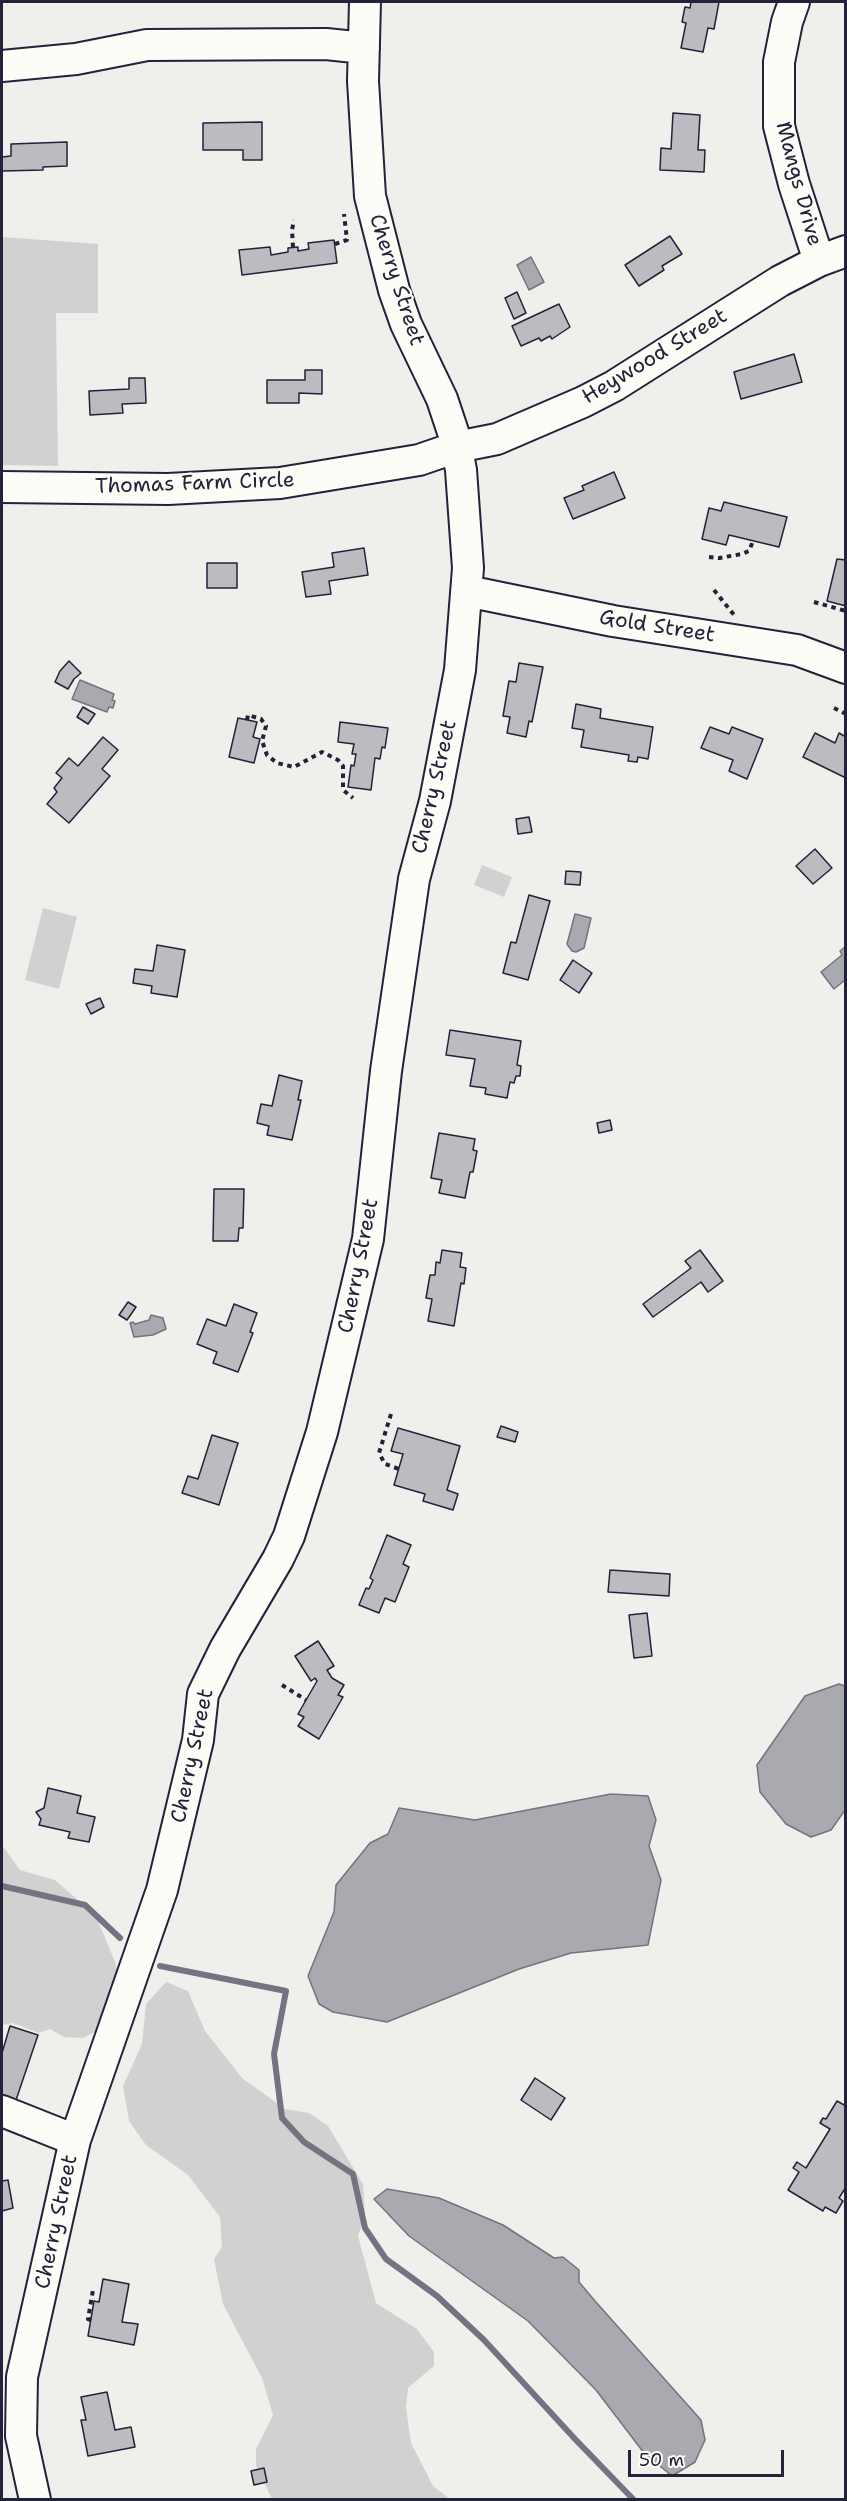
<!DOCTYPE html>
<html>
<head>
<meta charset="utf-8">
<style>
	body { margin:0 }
	#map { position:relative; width:847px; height:2501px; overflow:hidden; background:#f0efec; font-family:"Shantell Sans",sans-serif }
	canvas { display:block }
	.frame { position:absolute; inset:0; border:3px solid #22223b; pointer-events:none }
	.scale { position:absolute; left:628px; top:2450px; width:156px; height:27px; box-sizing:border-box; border:3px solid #22223b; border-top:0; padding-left:8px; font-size:18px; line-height:21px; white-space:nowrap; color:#22223b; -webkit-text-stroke:4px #fdfcf7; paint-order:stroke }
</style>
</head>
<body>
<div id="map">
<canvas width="847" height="2501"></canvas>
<div class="frame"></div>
<div class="scale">50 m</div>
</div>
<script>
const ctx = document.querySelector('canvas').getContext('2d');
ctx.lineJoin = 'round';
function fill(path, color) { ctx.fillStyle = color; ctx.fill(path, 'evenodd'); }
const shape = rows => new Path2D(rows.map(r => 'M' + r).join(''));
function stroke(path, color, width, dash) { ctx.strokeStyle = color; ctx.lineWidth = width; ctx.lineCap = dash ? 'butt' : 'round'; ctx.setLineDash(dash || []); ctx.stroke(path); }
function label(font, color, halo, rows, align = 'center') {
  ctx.font = font + ' "Shantell Sans",sans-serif'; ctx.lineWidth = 4.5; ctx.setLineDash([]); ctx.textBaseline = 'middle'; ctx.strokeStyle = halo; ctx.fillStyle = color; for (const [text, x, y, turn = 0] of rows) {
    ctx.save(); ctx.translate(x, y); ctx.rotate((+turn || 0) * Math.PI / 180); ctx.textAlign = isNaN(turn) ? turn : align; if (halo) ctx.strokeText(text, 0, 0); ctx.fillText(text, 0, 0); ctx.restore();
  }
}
const green = shape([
	[2,237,98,244,98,313,56,313,58,466,2,465],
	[482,865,512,877,504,897,474,885],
	[43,908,77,917,59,989,25,980],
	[2,1845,20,1870,55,1880,96,1916,115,1962,122,1992,99,2030,83,2038,64,2037,50,2029,39,2033,13,2023,2,2025],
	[166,1982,188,1991,205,2031,242,2078,285,2109,309,2113,328,2126,363,2184,365,2214,358,2236,376,2303,417,2329,434,2352,434,2366,408,2388,406,2407,411,2443,433,2486,450,2499,272,2499,256,2466,256,2449,273,2415,262,2378,223,2304,214,2259,222,2247,220,2217,188,2175,146,2145,129,2121,123,2086,142,2044,146,2004]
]);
const water = shape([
	[531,257,544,282,529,290,517,265,531,257],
	[80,680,114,694,112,700,115,701,113,708,109,707,107,712,72,699,80,680],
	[575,914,591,918,584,948,576,952,572,951,567,944,575,914],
	[845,947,845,980,834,989,821,972,842,955,840,951,845,947],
	[151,1315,163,1318,166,1329,153,1335,134,1337,130,1323,133,1322,135,1324,149,1320,151,1315],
	[839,1684,845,1686,845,1810,831,1830,811,1837,786,1824,760,1792,757,1765,805,1696,839,1684],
	[611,1794,648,1796,656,1820,649,1846,661,1880,648,1945,571,1953,519,1969,387,2022,333,2012,319,2004,308,1976,334,1912,336,1885,370,1843,388,1834,399,1808,475,1820,611,1794],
	[387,2189,439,2198,503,2225,554,2258,563,2257,579,2270,579,2282,595,2301,701,2420,705,2440,695,2462,672,2476,644,2453,596,2390,528,2321,409,2236,374,2199,387,2189]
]);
const stream = shape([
	[2,1886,85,1905,120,1938],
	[160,1966,286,1991,274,2054,282,2118,304,2142,353,2174,365,2228,386,2259,437,2296,484,2340,575,2439,634,2500]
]);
const building = shape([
	[691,2,719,2,714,29,708,28,703,52,681,48,686,23,682,22,685,7,690,8,691,2],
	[673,113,700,115,698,150,705,150,704,172,660,170,661,148,671,149,673,113],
	[262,122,262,160,243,160,243,150,203,150,203,123,262,122],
	[67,142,67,166,43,167,43,170,2,171,2,157,11,156,11,144,67,142],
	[670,236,682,254,662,266,664,270,639,286,625,265,670,236],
	[334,240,337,263,242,275,239,250,270,247,271,255,288,252,288,248,298,247,298,251,309,249,308,243,334,240],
	[517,292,526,313,514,319,505,298,517,292],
	[559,304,570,327,552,339,550,336,541,341,539,338,521,346,512,326,559,304],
	[794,354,802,382,741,399,734,372,794,354],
	[305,370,322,370,322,394,299,393,299,403,267,403,267,380,305,380,305,370],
	[129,378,145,378,146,403,122,404,123,413,90,415,89,391,129,389,129,378],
	[614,472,625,498,573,519,564,498,584,490,582,486,614,472],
	[724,502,787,517,779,547,729,535,726,545,702,539,709,508,721,511,724,502],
	[364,548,368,575,329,581,331,594,306,597,302,572,334,567,332,553,364,548],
	[837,559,846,560,846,606,827,601,837,559],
	[207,563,237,563,237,588,207,588,207,563],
	[69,661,81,673,74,679,68,689,55,682,60,671,69,661],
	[519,663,543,667,532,722,529,721,526,737,507,733,510,717,503,716,509,681,516,682,519,663],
	[576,704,601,709,600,718,653,727,648,759,638,757,637,762,628,761,629,755,581,747,584,730,572,728,576,704],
	[83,707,95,714,88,724,77,717,83,707],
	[238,718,257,722,253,737,260,739,254,763,229,757,238,718],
	[340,722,388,728,385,748,382,747,380,759,375,758,371,790,348,787,351,765,354,766,356,754,352,754,354,744,338,742,340,722],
	[710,727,729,734,732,727,763,739,747,779,729,771,733,760,701,748,710,727],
	[815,733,835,743,839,733,846,737,846,778,803,757,815,733],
	[103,737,118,750,102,769,110,776,69,823,47,804,57,792,54,788,62,778,56,773,69,758,78,766,103,737],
	[529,817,532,832,518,834,516,819,529,817],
	[815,849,832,868,813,884,796,866,815,849],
	[566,871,581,872,580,885,565,884,566,871],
	[529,895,550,901,528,980,503,973,511,942,516,943,529,895],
	[157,945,185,950,177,997,151,993,152,986,133,983,135,969,153,971,157,945],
	[573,960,592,973,579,993,560,980,573,960],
	[100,998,104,1007,91,1014,86,1004,100,998],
	[450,1030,521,1041,517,1065,521,1066,520,1076,516,1076,514,1083,510,1082,507,1098,485,1094,486,1088,470,1086,475,1059,446,1055,450,1030],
	[279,1075,302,1081,298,1100,301,1100,292,1140,267,1135,269,1126,257,1123,261,1104,272,1106,279,1075],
	[610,1120,612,1130,599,1133,597,1123,610,1120],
	[439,1133,475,1139,473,1150,477,1151,473,1172,470,1172,465,1198,439,1193,442,1180,431,1178,439,1133],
	[214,1189,244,1189,243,1228,239,1228,238,1241,213,1241,214,1189],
	[442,1250,462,1253,460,1267,466,1268,464,1284,461,1283,454,1326,428,1321,432,1299,426,1298,430,1275,435,1275,436,1262,440,1263,442,1250],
	[700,1250,723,1281,708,1292,701,1282,653,1317,643,1304,691,1268,685,1261,700,1250],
	[128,1302,136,1307,127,1320,119,1315,128,1302],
	[234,1304,257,1313,250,1332,253,1333,238,1372,213,1363,217,1352,197,1344,207,1319,226,1326,234,1304],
	[501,1426,518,1432,515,1442,497,1437,501,1426],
	[398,1428,460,1446,447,1490,458,1494,453,1510,423,1501,425,1494,394,1485,403,1454,391,1451,398,1428],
	[212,1435,238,1443,219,1505,182,1493,188,1476,198,1479,212,1435],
	[387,1535,411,1545,403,1564,409,1567,395,1602,385,1598,379,1613,359,1605,366,1588,369,1589,373,1580,370,1578,387,1535],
	[610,1570,670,1574,669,1596,608,1592,610,1570],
	[647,1613,652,1656,634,1658,629,1615,647,1613],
	[318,1641,334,1666,327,1670,332,1678,344,1685,338,1695,343,1697,319,1739,298,1726,304,1717,298,1714,317,1681,315,1678,311,1681,295,1656,318,1641],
	[48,1788,81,1796,77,1813,95,1817,89,1842,68,1838,70,1832,39,1825,41,1819,36,1812,44,1808,48,1788],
	[10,2026,38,2035,15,2103,2,2099,2,2053,10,2026],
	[535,2078,565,2098,551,2120,521,2100,535,2078],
	[837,2101,846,2106,846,2187,839,2198,843,2201,836,2213,825,2207,823,2211,788,2190,799,2172,793,2168,797,2162,806,2168,830,2129,820,2123,823,2118,826,2119,837,2101],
	[8,2180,13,2208,2,2211,2,2181,8,2180],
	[103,2279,129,2284,122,2322,138,2324,134,2345,88,2336,94,2301,99,2302,103,2279],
	[107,2392,115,2430,131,2427,135,2447,88,2456,81,2420,86,2420,81,2397,107,2392],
	[264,2468,267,2482,254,2485,251,2471,264,2468]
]);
const path = shape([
	[335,244,347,240,344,214],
	[293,247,292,230,294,220],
	[709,557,719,558,742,554,749,551,753,541],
	[714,590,734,615],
	[814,602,846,611],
	[834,708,846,714],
	[247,720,248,715,261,719,266,726,262,741,267,755,277,763,294,767,322,752,338,760,343,766,343,790,353,798],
	[391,1414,379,1453,385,1464,399,1469],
	[282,1685,306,1700],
	[91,2320,88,2319,93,2290]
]);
const minor = shape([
	[794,2,787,22,779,62,779,126,794,184,819,261],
	[2,66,76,59,147,45,326,44,364,48],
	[2,487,168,489,280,483,419,460,457,447,497,439,583,402,614,386,780,281,819,261,846,251],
	[467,591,613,621,797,650,846,668],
	[2,2111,75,2140],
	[35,2500,21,2436,22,2377,75,2140,162,1890,198,1740,203,1694,225,1649,278,1559,289,1536,322,1432,368,1239,386,1071,414,879,435,801,460,670,468,568,461,470,454,435,442,399,406,324,394,290,370,196,363,81,365,2]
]);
const streetNames = [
	["Mangs Drive",798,184,75],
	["Cherry Street",396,280,72],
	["Heywood Street",655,357,-31],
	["Thomas Farm Circle",195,484,-2],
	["Gold Street",657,627,9],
	["Cherry Street",435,787,-77],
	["Cherry Street",359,1266,-79],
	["Cherry Street",193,1756,-78],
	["Cherry Street",57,2222,-78]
];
fill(green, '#d2d1d1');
fill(water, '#a9a9b0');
stroke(water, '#737381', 1.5);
stroke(stream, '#737381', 6);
fill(building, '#bcbcc0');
stroke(building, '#22223b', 1.5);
stroke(minor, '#22223b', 34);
stroke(path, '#22223b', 4, [4.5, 4.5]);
stroke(minor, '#fdfcf7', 30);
label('21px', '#22223b', '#fdfcf7', streetNames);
</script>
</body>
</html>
